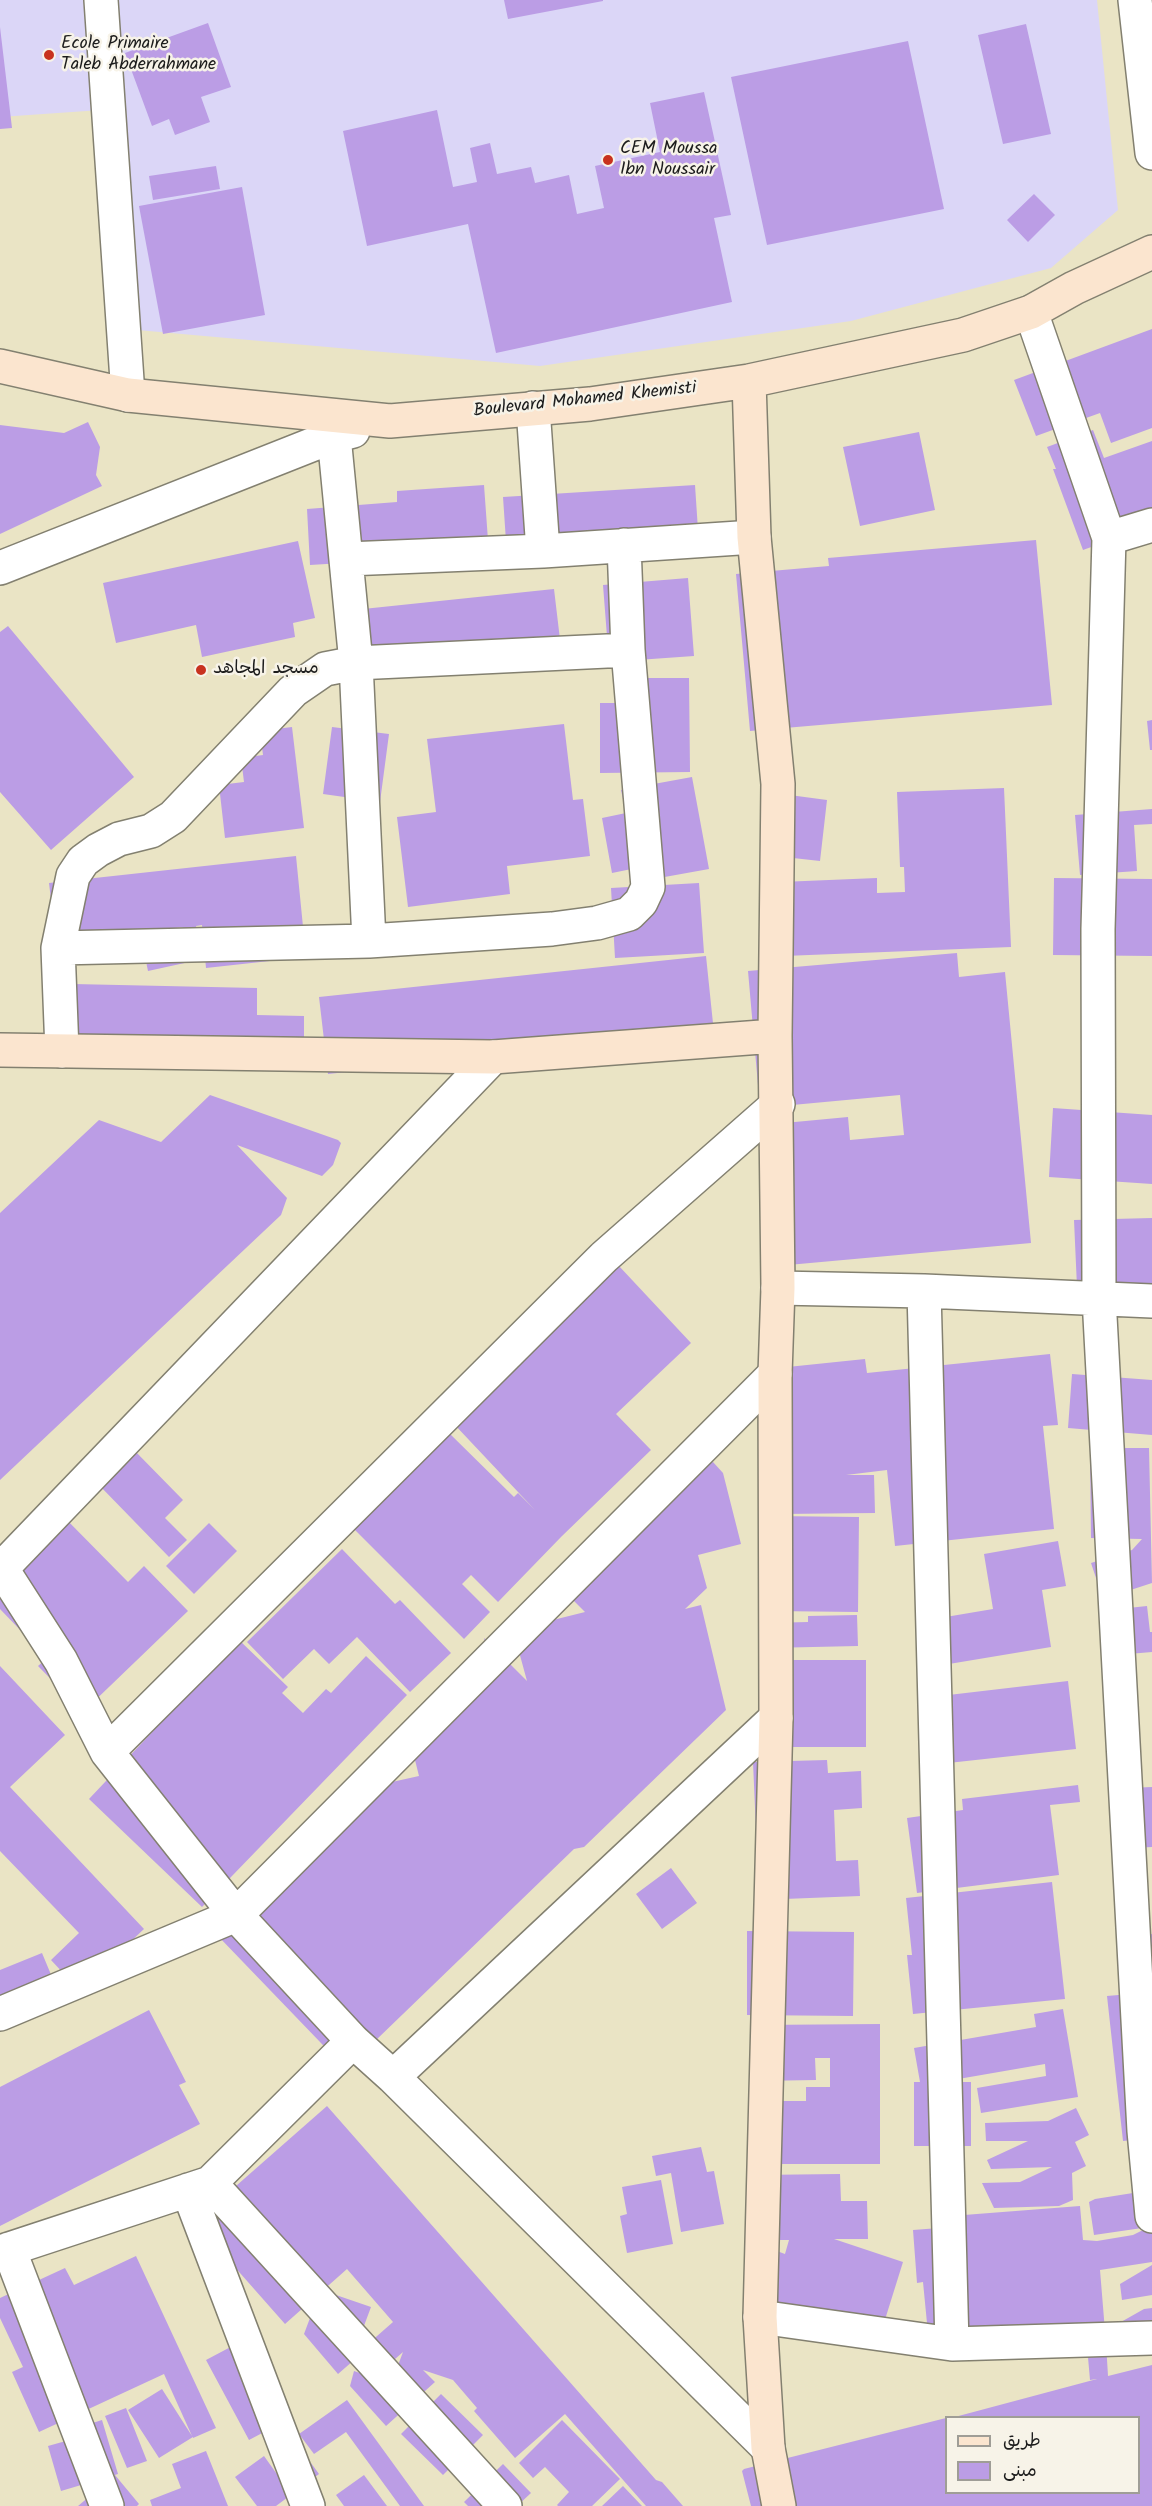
<!DOCTYPE html>
<html>
<head>
<meta charset="utf-8">
<style>
	body { margin:0 }
	#map { position:relative; width:1152px; height:2506px; overflow:hidden; background:#eae4c5; font-family:Kalam,"Playpen Sans Arabic",sans-serif }
	canvas { display:block }
	.legend { position:absolute; left:945px; top:2416px; width:195px; height:78px; box-sizing:border-box; background:#f7f3e8; border:2px solid #9f9d96; margin:0; padding:8px 10px; list-style:none; font-size:18px; color:#1c1c1c }
	.legend li { display:flex; align-items:center; gap:12px; height:30px }
	.legend b { width:30px; border:2px solid #9f9d96 }
</style>
</head>
<body>
<div id="map">
<canvas width="1152" height="2506"></canvas>
<ul class="legend">
<li><b style="height:8px;background:#fbe5cf"></b>طريق</li>
<li><b style="height:16px;background:#bb9de5"></b>مبنى</li>
</ul>
</div>
<script>
const ctx = document.querySelector('canvas').getContext('2d');
ctx.lineJoin = 'round';
function fill(path, color) { ctx.fillStyle = color; ctx.fill(path, 'evenodd'); }
const shape = rows => new Path2D(rows.map(r => 'M' + r).join(''));
function stroke(path, color, width, dash) { ctx.strokeStyle = color; ctx.lineWidth = width; ctx.lineCap = dash ? 'butt' : 'round'; ctx.setLineDash(dash || []); ctx.stroke(path); }
function label(font, color, halo, rows, align = 'center') {
  ctx.font = font + ' Kalam,"Playpen Sans Arabic",sans-serif'; ctx.lineWidth = 5; ctx.setLineDash([]); ctx.textBaseline = 'middle'; ctx.strokeStyle = halo; ctx.fillStyle = color; for (const [text, x, y, turn = 0] of rows) {
    ctx.save(); ctx.translate(x, y); ctx.rotate((+turn || 0) * Math.PI / 180); ctx.textAlign = isNaN(turn) ? turn : align; if (halo) ctx.strokeText(text, 0, 0); ctx.fillText(text, 0, 0); ctx.restore();
  }
}
const built = shape([
	[0,0,1097,0,1118,210,1051,268,851,321,540,366,115,328,101,110,0,117]
]);
const building = shape([
	[504,0,603,0,603,1,508,19],
	[208,23,231,87,201,97,210,122,175,135,169,119,152,126,125,53],
	[1026,24,1051,134,1003,144,978,35],
	[0,27,12,128,0,129],
	[908,41,944,209,767,245,731,77],
	[704,92,731,215,714,218,732,302,496,353,468,224,367,246,343,131,437,110,453,187,477,182,470,148,490,143,497,174,531,167,535,183,569,175,577,214,604,208,595,166,660,152,650,103],
	[216,166,220,189,153,200,149,176],
	[242,187,265,315,163,334,139,206],
	[1034,194,1055,215,1028,242,1007,220],
	[1152,329,1152,428,1111,443,1100,413,1036,436,1014,380],
	[88,422,100,447,96,475,102,486,0,534,0,425,64,433],
	[1093,430,1104,458,1152,441,1152,525,1083,550,1053,469,1056,469,1047,447],
	[919,432,935,510,860,526,843,447],
	[484,485,489,554,310,565,307,509,397,502,397,491],
	[695,485,699,545,507,556,503,497],
	[1036,540,1052,705,750,731,736,574,829,566,828,558],
	[298,541,315,618,293,623,295,637,202,657,196,625,116,643,103,583],
	[688,578,694,656,609,662,603,585],
	[554,589,561,648,351,670,344,611],
	[8,626,134,777,51,850,0,792,0,632],
	[624,678,689,678,690,772,600,773,600,703,624,703],
	[1152,720,1152,750,1150,750,1147,721],
	[564,724,573,800,583,799,590,856,507,866,510,894,408,907,397,817,436,812,427,739],
	[292,727,304,828,225,838,219,785,244,782,241,758,263,755,260,731],
	[332,727,389,734,380,802,323,794],
	[692,777,709,869,659,878,656,864,612,873,602,818,626,813,621,790],
	[1004,788,1011,947,784,956,781,882,877,878,877,893,905,892,904,867,900,867,897,792],
	[782,794,827,800,820,861,775,856],
	[1152,809,1152,824,1134,825,1137,871,1080,875,1075,815],
	[296,856,306,957,206,968,202,925,196,926,203,959,148,971,141,937,184,927,56,941,49,883],
	[1054,878,1152,879,1152,956,1053,955],
	[699,883,704,953,615,958,611,888],
	[957,953,959,977,1005,972,1031,1243,777,1266,763,1125,848,1117,850,1140,904,1135,900,1095,760,1108,748,971],
	[706,956,714,1033,328,1074,319,997],
	[73,984,257,988,257,1015,304,1016,304,1058,72,1054],
	[210,1095,338,1140,341,1143,333,1165,322,1176,237,1145,287,1198,281,1215,0,1480,0,1213,99,1120,161,1142],
	[1053,1108,1152,1115,1152,1184,1049,1177],
	[1152,1218,1152,1284,1077,1287,1074,1220],
	[619,1266,691,1343,616,1414,651,1450,562,1536,498,1602,471,1575,462,1584,490,1612,464,1639,352,1527,447,1431,514,1497,518,1493,535,1510,453,1423],
	[1050,1354,1058,1425,1043,1426,1054,1529,895,1546,887,1470,846,1475,874,1475,875,1513,781,1514,778,1368,865,1359,867,1373],
	[1072,1374,1152,1380,1152,1435,1068,1428],
	[1090,1448,1149,1448,1152,1583,1103,1599,1091,1563,1132,1550,1142,1539,1091,1538],
	[133,1449,183,1500,165,1518,187,1540,169,1557,98,1484],
	[713,1462,723,1473,741,1544,698,1555,707,1588,685,1609,701,1605,726,1710,584,1847,574,1849,346,2069,218,1936,374,1786,419,1776,414,1756,494,1678,484,1638,527,1681,518,1648,545,1622,585,1612,565,1592,695,1467],
	[62,1515,128,1582,144,1566,188,1611,83,1712,38,1666,47,1658,0,1609,0,1575],
	[772,1516,859,1517,858,1612,772,1611],
	[209,1523,237,1551,194,1594,166,1566],
	[1058,1541,1066,1586,1042,1590,1051,1647,925,1668,916,1622,993,1609,984,1554],
	[342,1549,395,1604,400,1600,451,1653,410,1692,357,1637,329,1664,314,1649,283,1679,247,1642],
	[1147,1606,1150,1632,1152,1632,1152,1652,1105,1656,1100,1611],
	[857,1615,858,1646,768,1648,767,1623,808,1622,808,1616],
	[239,1640,288,1687,282,1693,303,1713,326,1689,331,1693,366,1656,407,1695,202,1907,89,1799],
	[765,1660,866,1660,866,1747,766,1747],
	[0,1666,65,1735,10,1787,144,1929,79,1990,51,1960,79,1933,0,1851],
	[1068,1681,1076,1749,930,1765,923,1698],
	[827,1760,828,1773,861,1771,862,1808,834,1810,836,1861,858,1860,860,1896,759,1900,753,1762],
	[1078,1785,1080,1802,1050,1805,1059,1875,917,1893,907,1818,963,1810,962,1799],
	[1152,1787,1152,1847,1132,1848,1128,1788],
	[671,1868,697,1903,662,1929,636,1894],
	[1052,1882,1065,1999,913,2014,907,1955,912,1955,906,1898],
	[747,1931,854,1932,853,2016,747,2015],
	[1152,1934,1152,2138,1123,2141,1107,1996,1130,1994,1124,1937],
	[42,1953,52,1977,0,1997,0,1970],
	[1063,2009,1078,2097,981,2113,977,2088,1046,2076,1045,2064,941,2082,971,2082,971,2146,914,2146,914,2082,920,2082,914,2048,1036,2027,1034,2014],
	[149,2010,186,2082,179,2085,200,2124,0,2226,0,2087],
	[880,2024,880,2164,765,2164,764,2101,806,2101,806,2087,830,2087,830,2058,815,2058,816,2080,757,2081,756,2025],
	[327,2106,656,2480,662,2482,683,2506,646,2506,565,2414,515,2458,474,2411,477,2408,453,2380,423,2370,435,2382,386,2426,350,2386,354,2371,391,2384,403,2352,378,2374,361,2354,338,2374,304,2334,310,2318,336,2295,371,2307,352,2358,393,2322,347,2269,285,2324,195,2222],
	[1076,2108,1089,2135,1075,2142,1086,2166,1072,2173,1073,2200,1059,2206,994,2208,982,2183,1020,2182,1052,2167,991,2169,987,2160,1028,2141,986,2141,985,2123,1048,2121],
	[701,2147,707,2172,714,2171,724,2224,681,2232,671,2173,656,2176,652,2156],
	[840,2174,841,2201,867,2201,868,2239,834,2239,903,2262,878,2342,748,2301,766,2247,785,2254,789,2240,756,2240,755,2175],
	[661,2180,673,2244,627,2253,620,2216,627,2214,622,2187],
	[1152,2190,1152,2262,1100,2270,1105,2331,1144,2309,1152,2308,1152,2336,1106,2343,1108,2376,1152,2365,1152,2506,751,2506,742,2471,744,2469,946,2418,946,2493,1138,2493,1138,2418,951,2418,1097,2379,1090,2380,1087,2346,930,2354,923,2282,917,2283,913,2230,965,2226,964,2215,1080,2206,1083,2240,1097,2241,1133,2235,1149,2227,1094,2235,1089,2202,1095,2199],
	[136,2256,216,2428,193,2438,193,2437,159,2458,128,2410,162,2389,192,2436,164,2374,39,2432,12,2372,23,2367,0,2318,0,2298,65,2268,74,2285],
	[1152,2265,1152,2295,1122,2300,1120,2284],
	[240,2342,283,2422,249,2440,206,2360],
	[441,2394,483,2435,443,2475,401,2434],
	[347,2400,424,2506,400,2506,346,2432,314,2454,299,2434],
	[126,2408,147,2461,127,2468,105,2416],
	[102,2420,118,2474,61,2491,48,2446,80,2437,77,2428],
	[562,2420,620,2479,592,2506,558,2506,557,2505,569,2492,545,2467,533,2478,519,2463],
	[206,2451,228,2506,152,2506,150,2500,181,2488,172,2464],
	[264,2456,284,2484,311,2463,319,2474,276,2506,257,2506,235,2477],
	[503,2464,531,2493,517,2506,468,2506,464,2502],
	[115,2475,139,2504,137,2506,78,2506],
	[364,2475,387,2506,344,2506,336,2495],
	[623,2486,642,2506,602,2506]
]);
const street = shape([
	[101,0,128,395],
	[1135,0,1152,153],
	[1031,312,1109,538,1098,929,1099,1298,1144,2131,1152,2216],
	[533,408,543,551],
	[334,436,356,663,369,941],
	[1109,538,1152,525],
	[347,559,543,551,754,537],
	[0,568,334,436,353,431],
	[58,948,369,941,552,929,597,923,629,914,641,902,648,887,628,650,624,545],
	[62,1051,58,948,73,876,83,861,98,850,119,839,151,831,173,817,293,691,325,669,356,663,628,650],
	[778,1288,924,1291,1152,1301],
	[924,1291,952,2344],
	[0,1566,61,1661,107,1752,236,1915,353,2041,393,2077,768,2448],
	[2,1568,493,1057],
	[107,1752,604,1257,778,1104],
	[0,2014,236,1915,775,1374],
	[393,2077,776,1718],
	[210,2183,505,2506],
	[188,2190,308,2506],
	[9,2249,107,2506],
	[0,2252,210,2183,353,2041],
	[760,2317,952,2344,1152,2338]
]);
const secondary = shape([
	[0,366,128,395,390,421,590,404,749,381,963,335,1031,312,1074,288,1152,252],
	[749,381,754,537,778,784,775,1036,778,1288,775,1374,776,1718,760,2317,768,2448,779,2506],
	[0,1050,493,1057,775,1036]
]);
const markers = [
	[49,55,6,"#c8321e"],
	[608,160,6,"#c8321e"],
	[201,670,6,"#c8321e"]
];
const poiNames = [
	["Ecole Primaire",61,45],
	["Taleb Abderrahmane",61,66],
	["CEM Moussa",620,150],
	["Ibn Noussair",620,171],
	["مسجد المجاهد",213,670]
];
const streetNames = [
	["Boulevard Mohamed Khemisti",585,401,-6]
];
fill(built, '#dbd6f7');
fill(building, '#bb9de5');
stroke(street, '#838070', 36);
stroke(secondary, '#838070', 36);
stroke(street, '#fff', 33);
stroke(secondary, '#fbe5cf', 33);
for (const [x, y, r, color] of markers) { const dot = new Path2D(); dot.arc(x, y, r, 0, 2 * Math.PI); ctx.fillStyle = color; ctx.fill(dot); stroke(dot, '#f7f3e8', 2); }
label('18px', '#1c1c1c', '#f7f3e8', poiNames, 'left');
label('18px', '#1c1c1c', '#f7f3e8', streetNames);
</script>
</body>
</html>
